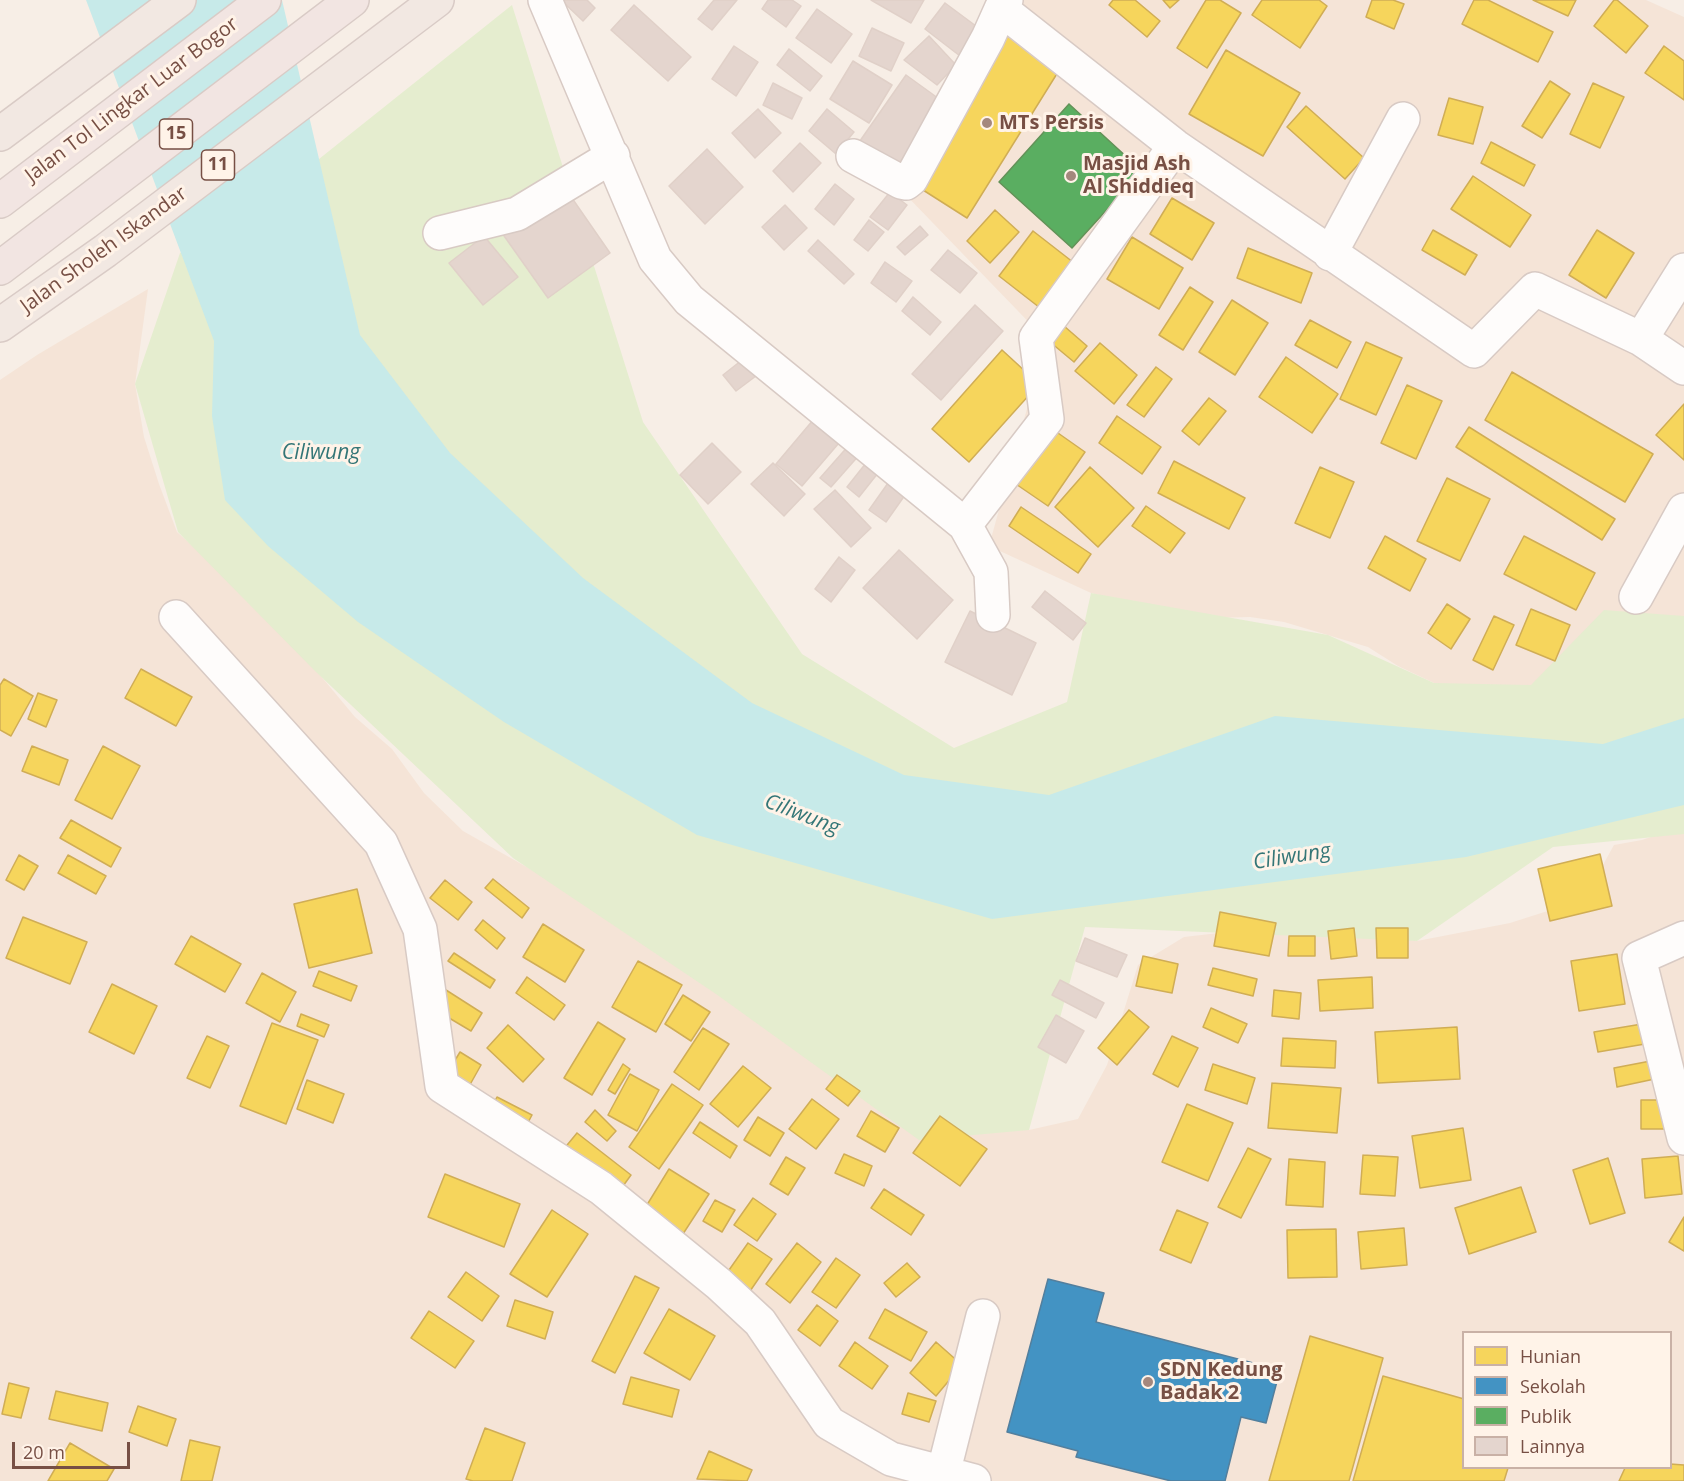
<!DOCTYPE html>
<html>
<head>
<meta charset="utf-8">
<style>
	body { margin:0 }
	#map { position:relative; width:1684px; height:1481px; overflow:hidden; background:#f7eee6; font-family:"Open Sans",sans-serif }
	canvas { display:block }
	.legend { position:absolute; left:1462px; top:1331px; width:210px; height:138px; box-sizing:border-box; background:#fff3e8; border:2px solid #c9b1a6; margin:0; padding:8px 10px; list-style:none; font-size:18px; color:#774f44 }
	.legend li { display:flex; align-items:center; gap:12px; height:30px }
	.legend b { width:30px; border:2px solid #c9b1a6 }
	.scale { position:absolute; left:12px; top:1442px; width:118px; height:27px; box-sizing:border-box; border:3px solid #774f44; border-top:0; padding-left:8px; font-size:18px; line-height:21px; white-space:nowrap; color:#774f44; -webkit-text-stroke:4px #fff3e8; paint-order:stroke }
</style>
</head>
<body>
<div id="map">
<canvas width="1684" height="1481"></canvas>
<ul class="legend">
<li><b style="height:16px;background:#f6d55c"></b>Hunian</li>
<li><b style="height:16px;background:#4393c3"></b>Sekolah</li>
<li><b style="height:16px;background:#5aae61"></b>Publik</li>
<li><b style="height:16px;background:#e4d5ce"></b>Lainnya</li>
</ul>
<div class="scale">20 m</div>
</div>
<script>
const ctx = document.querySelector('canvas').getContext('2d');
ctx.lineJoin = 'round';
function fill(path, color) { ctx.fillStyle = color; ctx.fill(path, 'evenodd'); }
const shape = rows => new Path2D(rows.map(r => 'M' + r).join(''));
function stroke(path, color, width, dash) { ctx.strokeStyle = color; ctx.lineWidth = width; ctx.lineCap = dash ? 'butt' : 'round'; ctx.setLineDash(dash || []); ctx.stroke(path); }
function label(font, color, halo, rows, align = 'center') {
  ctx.font = font + ' "Open Sans",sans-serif'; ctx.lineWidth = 6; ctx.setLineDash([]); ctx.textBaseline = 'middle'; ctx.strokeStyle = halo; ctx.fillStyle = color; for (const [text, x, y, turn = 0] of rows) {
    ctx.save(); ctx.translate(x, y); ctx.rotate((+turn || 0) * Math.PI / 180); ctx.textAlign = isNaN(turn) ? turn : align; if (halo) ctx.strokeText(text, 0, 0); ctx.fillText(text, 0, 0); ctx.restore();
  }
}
const residential = shape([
	[1004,0,1646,0,1684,17,1684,670,1531,686,1501,697,1434,683,1398,666,1368,647,1284,622,1250,617,1211,618,1177,613,1091,593,989,546,1046,340,903,192],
	[148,289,135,384,144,437,159,484,177,532,250,596,285,633,355,717,392,749,424,793,463,831,555,883,1029,1130,1078,1119,1107,1065,1138,965,1184,937,1314,922,1417,941,1510,923,1557,908,1594,881,1614,845,1642,840,1668,831,1684,834,1684,1481,0,1481,0,380,37,355],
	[1464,1332,1670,1332,1670,1468,1464,1468]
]);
const green = shape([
	[512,5,643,422,802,654,954,748,1067,702,1091,593,1328,635,1434,683,1531,685,1604,610,1684,616,1684,834,1553,847,1417,941,1085,927,1029,1130,919,1140,716,994,513,858,315,671,178,532,135,384,180,253,319,159]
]);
const water = shape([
	[86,0,282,0,360,335,450,453,583,578,752,703,904,775,1049,795,1275,716,1603,744,1684,718,1684,805,1466,857,992,919,697,835,504,722,358,622,268,546,225,500,212,416,214,341]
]);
const homes = shape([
	[1113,0,1135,0,1160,21,1147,37,1109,5,1113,0],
	[1163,0,1179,0,1170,8,1163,0],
	[1206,0,1220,0,1241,13,1207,68,1177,48,1206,0],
	[1262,0,1319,0,1327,6,1300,48,1252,15,1262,0],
	[1372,0,1393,0,1404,4,1394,29,1366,17,1372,0],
	[1474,0,1488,0,1553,32,1538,62,1462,24,1474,0],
	[1533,0,1576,0,1568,16,1533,0],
	[1614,0,1617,0,1648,26,1626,53,1594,26,1614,0],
	[1007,28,1063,64,967,218,912,183,1007,28],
	[1664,46,1684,61,1684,100,1645,73,1664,46],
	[1226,50,1300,93,1263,156,1189,114,1226,50],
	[1550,81,1570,94,1542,138,1522,126,1550,81],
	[1593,83,1624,97,1600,148,1570,134,1593,83],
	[1449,98,1483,107,1473,144,1438,135,1449,98],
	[1306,106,1364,158,1345,179,1287,127,1306,106],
	[1491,142,1535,165,1524,186,1481,163,1491,142],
	[1473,176,1531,215,1510,247,1451,209,1473,176],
	[1172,198,1214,223,1192,260,1150,234,1172,198],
	[995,210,1019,232,990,263,967,241,995,210],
	[1433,230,1477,255,1465,275,1422,250,1433,230],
	[1597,230,1634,253,1606,298,1569,275,1597,230],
	[1033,231,1078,266,1044,311,999,276,1033,231],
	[1132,237,1183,268,1159,309,1107,279,1132,237],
	[1248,248,1312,273,1301,303,1237,278,1248,248],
	[1190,287,1213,302,1183,350,1159,335,1190,287],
	[1232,300,1268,323,1235,375,1199,352,1232,300],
	[1310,320,1351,342,1337,368,1295,345,1310,320],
	[1064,326,1087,346,1074,362,1050,342,1064,326],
	[1366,342,1402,358,1376,415,1340,399,1366,342],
	[1100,343,1137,375,1114,404,1075,371,1100,343],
	[1002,350,1039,384,969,462,932,429,1002,350],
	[1286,357,1338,394,1312,433,1259,397,1286,357],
	[1156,367,1172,379,1144,417,1127,405,1156,367],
	[1512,372,1653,454,1625,502,1485,420,1512,372],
	[1407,385,1442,401,1416,459,1381,443,1407,385],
	[1209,398,1226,411,1199,445,1182,431,1209,398],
	[1684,404,1684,460,1656,435,1684,404],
	[1117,416,1161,447,1142,474,1099,443,1117,416],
	[1048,426,1085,452,1048,506,1010,480,1048,426],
	[1469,427,1615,519,1602,540,1456,447,1469,427],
	[1174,461,1245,498,1229,529,1158,493,1174,461],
	[1090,467,1134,508,1098,547,1055,507,1090,467],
	[1320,467,1354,482,1330,538,1295,523,1320,467],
	[1447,478,1490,499,1460,561,1417,541,1447,478],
	[1146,506,1185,533,1170,553,1132,526,1146,506],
	[1021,507,1091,554,1078,573,1009,526,1021,507],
	[1385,536,1426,559,1410,591,1368,568,1385,536],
	[1524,536,1595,573,1576,610,1504,574,1524,536],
	[1447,604,1470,619,1451,649,1428,633,1447,604],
	[1531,609,1570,625,1555,661,1516,645,1531,609],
	[1494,616,1514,625,1493,670,1473,660,1494,616],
	[141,669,192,697,176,726,125,698,141,669],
	[4,679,33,696,11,736,0,730,0,685,4,679],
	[38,693,57,700,46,727,28,719,38,693],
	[32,746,68,760,59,785,22,771,32,746],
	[103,746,140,766,112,819,75,800,103,746],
	[71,820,121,848,111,867,60,838,71,820],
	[1600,854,1612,906,1550,921,1538,869,1600,854],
	[19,855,38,866,24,890,6,880,19,855],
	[68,855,106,876,96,894,58,873,68,855],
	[493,879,529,908,522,918,485,888,493,879],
	[445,880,472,902,458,920,430,898,445,880],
	[357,889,372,953,309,968,294,904,357,889],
	[1220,912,1276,923,1269,956,1214,946,1220,912],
	[23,917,87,942,70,984,6,958,23,917],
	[483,920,505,938,497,949,475,930,483,920],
	[543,924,584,950,565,982,523,957,543,924],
	[1354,928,1357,956,1331,959,1328,931,1354,928],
	[1376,928,1408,928,1408,958,1377,958,1376,928],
	[191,936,241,964,225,992,175,964,191,936],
	[1289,936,1315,936,1315,956,1288,956,1289,936],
	[454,953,495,980,490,988,448,961,454,953],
	[1617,954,1625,1004,1579,1011,1571,961,1617,954],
	[1143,956,1178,964,1172,993,1136,986,1143,956],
	[638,961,682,985,656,1032,612,1007,638,961],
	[1213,968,1257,979,1253,996,1208,985,1213,968],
	[319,971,357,986,351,1001,313,986,319,971],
	[262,973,296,992,280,1022,246,1003,262,973],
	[527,977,565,1005,554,1020,516,993,527,977],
	[1372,977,1373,1008,1320,1011,1318,980,1372,977],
	[112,984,157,1006,134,1054,89,1032,112,984],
	[446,990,482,1013,471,1031,434,1009,446,990],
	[1274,990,1301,993,1299,1019,1272,1016,1274,990],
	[683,995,710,1012,691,1041,665,1024,683,995],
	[1211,1008,1247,1024,1238,1043,1203,1027,1211,1008],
	[1129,1010,1149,1027,1117,1065,1098,1048,1129,1010],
	[301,1014,329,1025,324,1037,297,1026,301,1014],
	[598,1022,625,1039,592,1095,564,1078,598,1022],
	[272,1023,318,1040,286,1124,240,1106,272,1023],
	[1642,1024,1645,1044,1598,1052,1594,1032,1642,1024],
	[508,1025,544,1059,523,1082,487,1048,508,1025],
	[1457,1027,1460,1079,1378,1083,1375,1032,1457,1027],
	[703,1028,729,1044,699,1090,674,1072,703,1028],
	[207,1036,229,1046,210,1088,187,1078,207,1036],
	[1172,1036,1198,1048,1178,1087,1153,1074,1172,1036],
	[1283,1038,1336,1041,1335,1068,1281,1066,1283,1038],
	[460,1052,481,1065,467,1090,445,1077,460,1052],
	[1661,1059,1664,1077,1617,1087,1614,1068,1661,1059],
	[623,1064,630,1069,615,1094,608,1090,623,1064],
	[1213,1064,1255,1078,1247,1104,1205,1090,1213,1064],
	[743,1066,771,1088,738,1127,710,1104,743,1066],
	[630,1074,659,1090,637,1131,608,1115,630,1074],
	[837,1075,860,1091,848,1106,826,1089,837,1075],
	[307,1080,344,1094,333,1123,297,1109,307,1080],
	[1272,1083,1341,1088,1337,1133,1268,1128,1272,1083],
	[672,1084,703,1105,659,1169,629,1147,672,1084],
	[497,1097,532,1115,524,1130,489,1112,497,1097],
	[812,1099,839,1119,816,1149,789,1129,812,1099],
	[1641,1100,1671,1100,1671,1129,1641,1129,1641,1100],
	[1187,1104,1233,1123,1208,1181,1162,1162,1187,1104],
	[595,1110,616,1131,607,1141,585,1122,595,1110],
	[871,1111,899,1128,885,1152,857,1136,871,1111],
	[940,1116,987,1149,960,1186,913,1153,940,1116],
	[758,1117,784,1133,770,1156,744,1140,758,1117],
	[700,1122,737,1146,730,1158,693,1133,700,1122],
	[1463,1128,1471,1180,1420,1188,1412,1136,1463,1128],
	[577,1133,631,1175,618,1193,563,1150,577,1133],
	[1248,1148,1271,1159,1241,1218,1218,1207,1248,1148],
	[844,1154,872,1166,864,1186,835,1173,844,1154],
	[1363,1155,1398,1157,1395,1196,1360,1194,1363,1155],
	[1678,1156,1682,1194,1645,1198,1642,1159,1678,1156],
	[786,1157,805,1168,788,1195,770,1184,786,1157],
	[1608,1158,1625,1213,1590,1224,1573,1170,1608,1158],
	[1289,1159,1325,1162,1323,1207,1286,1205,1289,1159],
	[669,1169,709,1194,681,1237,642,1213,669,1169],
	[445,1174,520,1204,504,1247,428,1217,445,1174],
	[1521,1187,1536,1232,1469,1254,1455,1208,1521,1187],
	[884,1189,924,1215,911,1235,871,1208,884,1189],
	[753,1198,776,1214,757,1241,734,1225,753,1198],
	[715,1200,735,1210,722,1232,703,1221,715,1200],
	[552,1210,588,1234,547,1297,510,1274,552,1210],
	[1177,1210,1208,1223,1191,1263,1160,1250,1177,1210],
	[1684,1217,1684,1251,1669,1242,1684,1217],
	[1404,1228,1407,1265,1361,1269,1358,1232,1404,1228],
	[1336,1229,1337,1277,1288,1278,1287,1230,1336,1229],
	[748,1243,772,1259,746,1297,722,1280,748,1243],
	[797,1243,821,1262,790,1303,766,1284,797,1243],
	[836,1258,860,1275,836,1308,812,1292,836,1258],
	[907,1263,920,1277,896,1297,884,1283,907,1263],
	[466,1272,499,1296,482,1321,448,1297,466,1272],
	[635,1276,659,1288,615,1373,592,1361,635,1276],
	[515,1300,553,1312,545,1339,507,1326,515,1300],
	[817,1305,838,1321,820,1346,798,1330,817,1305],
	[669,1309,715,1336,690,1380,644,1353,669,1309],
	[885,1309,927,1332,911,1361,869,1338,885,1309],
	[429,1311,474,1341,455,1368,411,1338,429,1311],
	[1310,1336,1383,1358,1349,1481,1269,1481,1310,1336],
	[855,1342,888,1366,872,1389,839,1366,855,1342],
	[936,1342,962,1365,936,1396,910,1373,936,1342],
	[1383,1376,1464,1399,1464,1468,1508,1468,1504,1481,1353,1481,1383,1376],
	[631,1377,679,1390,672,1417,623,1404,631,1377],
	[9,1383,29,1388,21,1418,2,1414,9,1383],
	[56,1391,108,1403,102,1431,49,1419,56,1391],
	[908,1393,936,1401,929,1422,902,1414,908,1393],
	[138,1406,176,1419,167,1446,129,1432,138,1406],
	[485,1428,525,1443,512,1481,473,1481,466,1479,485,1428],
	[190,1440,220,1447,212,1481,181,1481,190,1440],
	[70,1443,114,1469,107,1481,48,1481,70,1443],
	[709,1451,752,1470,747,1481,697,1479,709,1451],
	[1670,1464,1684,1465,1684,1481,1619,1481,1625,1468,1670,1468,1670,1464]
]);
const schools = shape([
	[1048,1279,1104,1293,1096,1322,1280,1370,1266,1423,1241,1417,1225,1481,1171,1481,1076,1457,1078,1451,1007,1432,1048,1279]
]);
const public = shape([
	[1069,104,1142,171,1072,248,999,182,1069,104]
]);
const building = shape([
	[561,0,587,0,595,8,583,21,561,0],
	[714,0,737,0,712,30,698,19,714,0],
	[768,0,792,0,801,6,786,27,762,9,768,0],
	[871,0,924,0,911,23,871,0],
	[945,3,980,29,960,56,925,29,945,3],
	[634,5,691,57,668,81,611,30,634,5],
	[817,9,852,34,831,63,796,38,817,9],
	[872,28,904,43,891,71,859,56,872,28],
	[929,36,956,65,937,85,904,60,929,36],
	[734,46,758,62,736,96,712,79,734,46],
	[789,49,822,76,810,91,777,65,789,49],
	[853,61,892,85,869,123,830,99,853,61],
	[906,75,942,101,892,174,855,148,906,75],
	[773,83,802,98,792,119,763,105,773,83],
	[758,109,781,133,755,158,732,133,758,109],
	[827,109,854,132,836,154,809,131,827,109],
	[800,143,821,163,793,192,773,171,800,143],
	[707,149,743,187,705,224,669,186,707,149],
	[835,184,854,199,834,225,815,209,835,184],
	[565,188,610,253,548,298,502,233,565,188],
	[890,192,907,205,888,230,870,217,890,192],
	[785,205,807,228,784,250,762,227,785,205],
	[869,220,884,232,868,251,854,240,869,220],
	[920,226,928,235,905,255,897,247,920,226],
	[484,236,518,277,483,305,449,263,484,236],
	[818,240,854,274,844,284,808,251,818,240],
	[948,250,977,273,960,293,931,270,948,250],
	[885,262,912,281,896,302,871,283,885,262],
	[913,297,941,322,930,335,902,311,913,297],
	[975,305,1003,331,941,400,912,374,975,305],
	[747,356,760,373,736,391,723,375,747,356],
	[819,413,845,436,802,486,776,464,819,413],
	[712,443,741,472,708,504,680,475,712,443],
	[850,444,861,453,831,487,820,478,850,444],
	[870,458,882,468,859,497,847,487,870,458],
	[773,463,805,494,784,516,751,484,773,463],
	[893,476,910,488,886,522,869,510,893,476],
	[835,490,871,528,851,547,814,509,835,490],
	[899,550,953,600,917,639,863,588,899,550],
	[839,557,855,570,831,602,815,589,839,557],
	[1045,591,1086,623,1073,640,1032,607,1045,591],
	[970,611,1036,643,1012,695,945,662,970,611],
	[1085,938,1127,955,1117,977,1076,961,1085,938],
	[1060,980,1104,1003,1096,1018,1052,995,1060,980],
	[1056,1015,1084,1031,1066,1063,1038,1047,1056,1015]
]);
const minor = shape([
	[545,0,655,259,689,300,965,525,1047,419,1036,338,1175,146],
	[1006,0,1001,9,1175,146,1474,351,1535,289,1641,339,1684,368],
	[853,156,901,182,906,183,911,179,988,38,1001,9],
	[440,233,517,214,613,156],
	[1330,254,1403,119],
	[1641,339,1684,270],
	[965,525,991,572,993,615],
	[1636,597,1684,510],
	[176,617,381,843,420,929,442,1086,601,1188,719,1284,760,1322,829,1423,891,1459,974,1481],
	[1684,938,1639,958,1684,1138],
	[943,1474,983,1316]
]);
const trunk = shape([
	[0,134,179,0],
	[0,325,105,251,437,0]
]);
const motorway = shape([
	[0,201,264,0],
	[0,268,352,0]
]);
const markers = [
	[987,123,6,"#a4877d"],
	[1071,176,6,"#a4877d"],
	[1148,1382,6,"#a4877d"]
];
const shields = [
	[176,134,33],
	[218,165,33]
];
const shieldNames = [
	["15",176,134],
	["11",218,165]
];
const streetNames = [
	["Jalan Tol Lingkar Luar Bogor",132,100,-37],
	["Jalan Sholeh Iskandar",104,250,-36]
];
const poiNames = [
	["MTs Persis",999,123],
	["Masjid Ash",1083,164],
	["Al Shiddieq",1083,187],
	["SDN Kedung",1160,1370],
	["Badak 2",1160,1393]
];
const waterNames = [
	["Ciliwung",321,453],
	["Ciliwung",802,815,21],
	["Ciliwung",1292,857,-9]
];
fill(residential, '#f5e4d7');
fill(green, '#e5edcf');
fill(water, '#c7eae9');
fill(homes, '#f6d55c');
stroke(homes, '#d0ad55', 1.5);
fill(schools, '#4393c3');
stroke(schools, '#537f9d', 1.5);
fill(public, '#5aae61');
stroke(public, '#639258', 1.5);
fill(building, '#e4d5ce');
stroke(building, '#e0d0c8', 1.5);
stroke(minor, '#d8cac4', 36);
stroke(trunk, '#d9cbc6', 36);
stroke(motorway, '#d9cbc6', 36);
stroke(minor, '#fefcfb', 33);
stroke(trunk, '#f2e8e2', 33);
stroke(motorway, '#f2e5e2', 33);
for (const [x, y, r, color] of markers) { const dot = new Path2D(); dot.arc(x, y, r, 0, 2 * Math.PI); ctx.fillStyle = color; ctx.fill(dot); stroke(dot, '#fff3e8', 2); }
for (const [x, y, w] of shields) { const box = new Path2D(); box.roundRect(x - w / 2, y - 15, w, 30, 4.5); ctx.fillStyle = '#fff3e8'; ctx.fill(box); stroke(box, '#774f44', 1.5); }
label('bold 18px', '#774f44', null, shieldNames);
label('20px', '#774f44', '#fff3e8', streetNames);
label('bold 20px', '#774f44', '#fff3e8', poiNames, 'left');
label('italic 21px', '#347677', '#fff3e8', waterNames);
</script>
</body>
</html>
